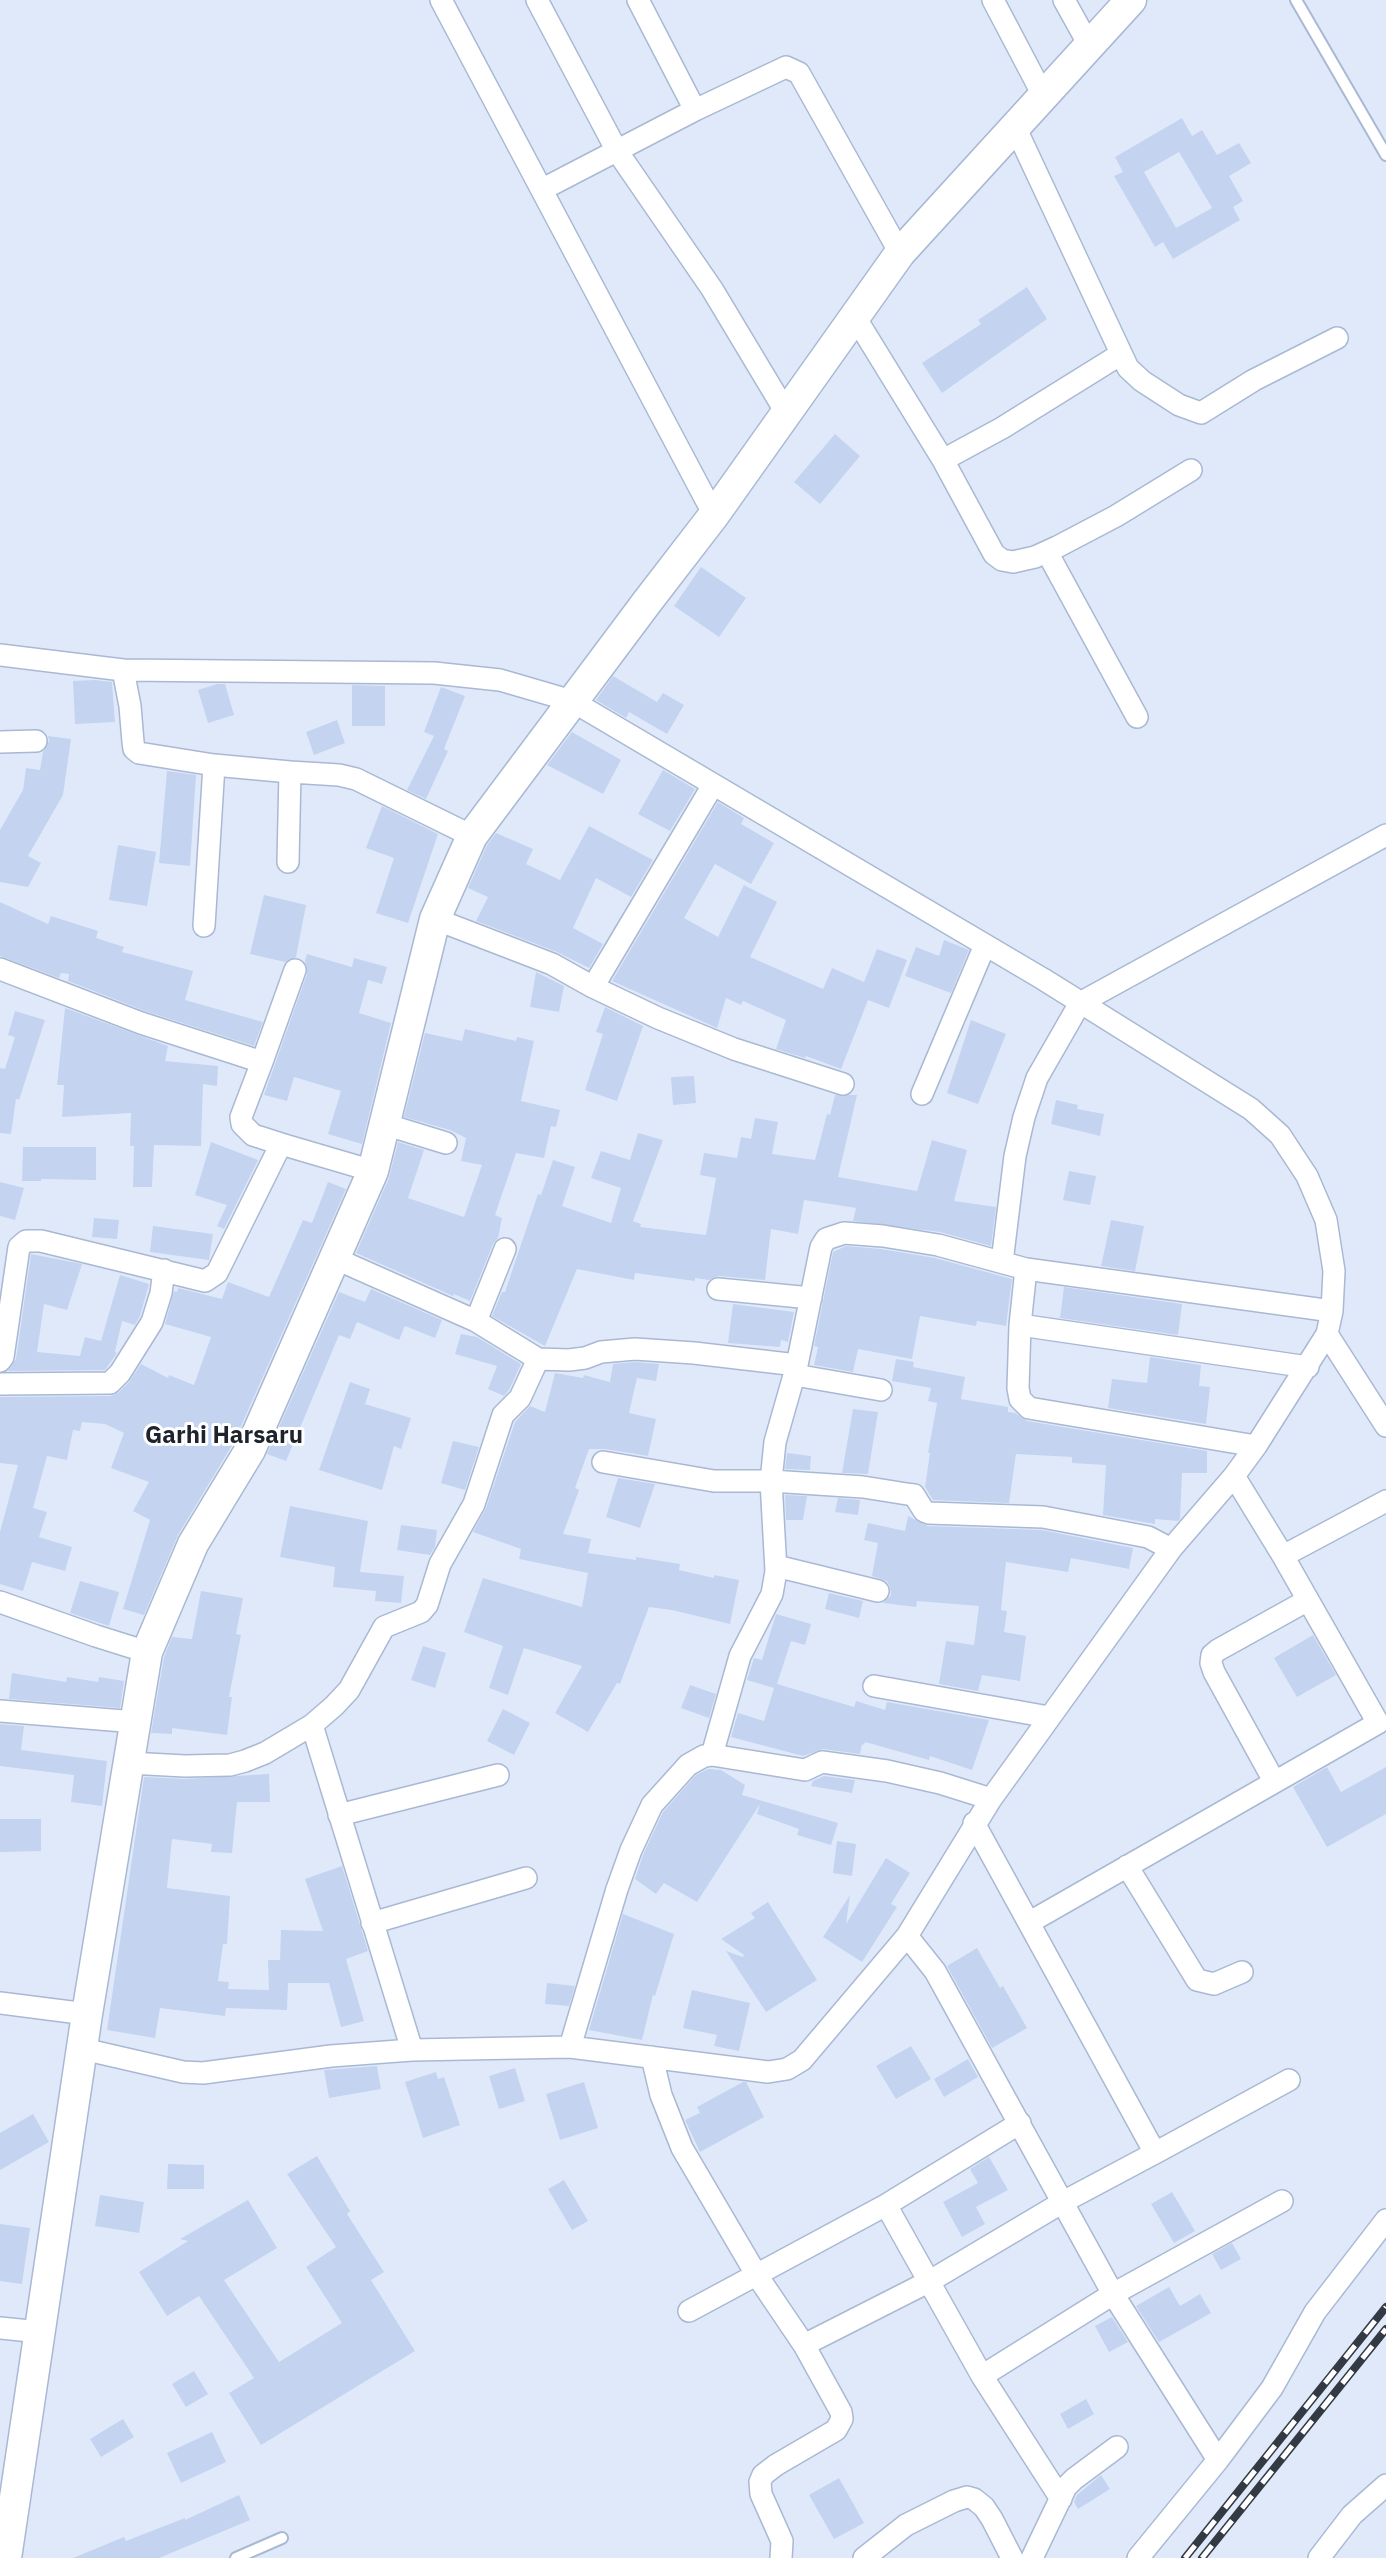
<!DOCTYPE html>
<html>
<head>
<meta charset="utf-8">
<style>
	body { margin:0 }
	canvas { display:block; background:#dfe9fa }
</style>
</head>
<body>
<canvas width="1386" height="2558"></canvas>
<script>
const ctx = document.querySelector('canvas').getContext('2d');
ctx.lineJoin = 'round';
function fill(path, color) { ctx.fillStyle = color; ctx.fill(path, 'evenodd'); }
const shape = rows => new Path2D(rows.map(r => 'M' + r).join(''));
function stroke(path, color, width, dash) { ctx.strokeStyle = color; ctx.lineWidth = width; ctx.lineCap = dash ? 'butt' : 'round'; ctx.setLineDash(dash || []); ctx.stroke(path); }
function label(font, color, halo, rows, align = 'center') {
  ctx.font = font + ' "IBM Plex Sans",sans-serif'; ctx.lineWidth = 6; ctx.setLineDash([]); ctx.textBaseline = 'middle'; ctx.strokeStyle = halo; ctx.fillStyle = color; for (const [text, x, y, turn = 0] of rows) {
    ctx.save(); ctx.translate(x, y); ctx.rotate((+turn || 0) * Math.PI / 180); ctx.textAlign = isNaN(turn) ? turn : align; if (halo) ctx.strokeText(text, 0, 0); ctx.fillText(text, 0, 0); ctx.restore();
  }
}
const building = shape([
	[1182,118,1192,136,1202,130,1217,155,1239,143,1251,163,1229,176,1243,201,1233,207,1240,220,1173,259,1163,242,1155,247,1114,176,1123,172,1115,157],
	[1179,152,1212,208,1176,228,1144,172],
	[1027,287,1047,319,942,393,922,363,981,324,978,320],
	[835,434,860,456,820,504,794,482],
	[701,567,746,598,719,637,674,606],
	[613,676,657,702,663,693,684,705,667,734,629,712,626,718,596,700],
	[95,680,112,682,115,722,75,724,73,681],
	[217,684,225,684,234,715,208,723,198,690],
	[352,685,385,686,385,726,352,726],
	[441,687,465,696,444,749,448,751,426,799,407,790,434,736,424,732],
	[337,720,345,743,314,755,306,732],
	[572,732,621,760,603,794,547,765],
	[48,736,71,739,63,795,28,856,41,863,28,887,0,882,0,830,23,790,26,768,40,770,43,752,49,741],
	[663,770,695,789,670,831,638,814],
	[167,771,196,775,190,866,159,863],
	[718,802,744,818,741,824,774,843,751,884,715,864,684,918,718,937,744,885,777,902,750,957,823,989,832,968,864,982,877,949,907,960,889,1008,868,1000,841,1069,806,1056,805,1058,776,1049,786,1020,743,1001,741,1005,726,998,717,1028,612,981],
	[382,806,438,834,408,923,376,913,394,858,366,848],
	[589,826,653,860,631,897,596,878,573,928,603,944,589,968,557,952,476,921,488,897,468,888,487,845,496,833,533,849,526,864,560,880],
	[118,845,156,852,147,906,109,900],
	[264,895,306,905,296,957,285,962,250,954],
	[0,902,48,924,51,916,98,931,96,938,124,947,122,952,193,971,185,1000,263,1022,254,1046,145,1011,68,981,69,974,61,973,59,978,0,956],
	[944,940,969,950,951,993,905,976,916,947,939,956],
	[307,954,352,967,354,958,387,967,382,984,368,980,359,1013,391,1023,362,1144,328,1134,341,1091,294,1077,287,1101,264,1095,307,974,305,961],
	[536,972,564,986,559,1012,530,1007],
	[605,1007,643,1026,617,1101,585,1090,603,1034,596,1032],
	[65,1008,168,1046,165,1061,218,1066,217,1086,203,1084,201,1146,154,1145,152,1187,133,1187,134,1146,130,1146,131,1113,62,1117,64,1085,57,1085],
	[15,1011,45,1020,19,1100,16,1099,11,1134,0,1133,0,1068,5,1069,15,1037,8,1035],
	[971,1020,1006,1034,978,1104,947,1093],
	[465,1029,516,1041,517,1037,534,1041,521,1101,560,1110,556,1127,551,1126,544,1158,516,1153,495,1215,502,1218,498,1238,493,1244,470,1301,454,1294,453,1296,356,1253,389,1178,398,1142,424,1150,408,1198,464,1217,482,1165,461,1161,466,1138,450,1130,404,1117,425,1033,462,1041],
	[694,1076,696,1103,673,1105,671,1077],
	[835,1095,857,1095,838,1177,917,1191,932,1140,967,1150,954,1201,996,1207,991,1246,940,1232,853,1221,856,1208,804,1200,798,1234,771,1229,765,1280,719,1276,709,1280,695,1278,695,1281,635,1273,634,1280,577,1269,545,1346,492,1316,502,1292,505,1292,538,1194,541,1195,553,1160,575,1167,562,1206,611,1223,621,1188,591,1178,601,1151,630,1160,638,1133,663,1140,633,1221,641,1224,640,1227,706,1235,716,1178,700,1175,704,1153,737,1158,741,1137,751,1139,755,1118,778,1122,772,1154,815,1160,827,1114,830,1115],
	[1056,1100,1078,1105,1077,1109,1104,1114,1100,1136,1051,1124],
	[211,1142,258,1160,224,1229,217,1226,227,1205,195,1195],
	[23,1147,96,1147,96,1180,41,1179,41,1181,22,1181],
	[1069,1171,1096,1176,1090,1205,1063,1200],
	[0,1182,24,1188,15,1220,0,1216],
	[328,1182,346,1189,234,1442,178,1535,144,1615,123,1609,150,1520,133,1511,149,1482,111,1468,124,1433,105,1424,82,1422,80,1431,73,1430,67,1460,47,1456,33,1508,47,1512,39,1537,72,1547,65,1571,32,1562,23,1591,0,1584,0,1532,18,1465,0,1463,0,1397,111,1396,119,1392,129,1382,141,1364,168,1378,169,1375,194,1385,211,1337,165,1324,174,1291,177,1292,178,1288,222,1299,228,1282,269,1297,303,1220,312,1223],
	[94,1218,119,1220,117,1239,92,1237],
	[1111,1220,1144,1226,1135,1271,1101,1266],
	[153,1226,213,1234,209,1260,150,1252],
	[846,1246,881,1249,935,1258,1012,1279,1006,1326,977,1321,976,1326,920,1316,912,1359,858,1349,853,1372,814,1365,818,1347,814,1346,833,1252],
	[31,1254,82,1264,67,1310,44,1304,37,1352,80,1356,85,1337,101,1341,120,1275,149,1284,140,1316,135,1325,122,1321,115,1352,117,1353,105,1370,8,1371,16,1359],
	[1064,1287,1182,1304,1178,1335,1060,1318],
	[371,1289,442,1320,435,1338,405,1326,399,1340,357,1322,350,1339,339,1335,286,1461,267,1454,339,1292,365,1302],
	[733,1304,794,1312,788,1342,781,1340,780,1347,728,1343],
	[461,1334,477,1337,521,1364,509,1390,504,1396,488,1389,497,1366,455,1354],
	[1150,1357,1201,1365,1199,1386,1210,1387,1206,1424,1108,1408,1112,1379,1147,1383],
	[896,1359,914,1362,913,1367,965,1377,961,1399,1008,1407,1008,1412,1015,1413,1027,1421,1207,1451,1207,1473,1182,1473,1180,1519,1178,1521,1155,1519,1155,1524,1103,1515,1106,1465,1072,1463,1072,1457,1016,1454,1009,1503,933,1500,925,1487,930,1453,928,1453,937,1403,928,1401,931,1388,892,1381],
	[635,1362,659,1364,656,1381,637,1378,629,1413,656,1419,648,1456,605,1449,589,1449,575,1488,579,1490,563,1534,591,1539,588,1553,636,1560,636,1557,680,1564,679,1570,714,1578,714,1575,739,1580,730,1624,672,1610,649,1607,620,1684,617,1683,588,1732,555,1713,582,1666,524,1648,508,1695,489,1688,503,1646,464,1632,483,1578,582,1607,588,1573,519,1559,521,1549,473,1532,486,1508,515,1422,530,1406,545,1412,555,1373,583,1378,584,1375,610,1382,613,1364],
	[350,1382,370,1389,365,1404,411,1418,401,1449,394,1446,382,1490,319,1470],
	[853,1409,878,1412,868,1474,842,1473],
	[453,1441,479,1447,465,1490,441,1483],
	[787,1453,811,1456,810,1470,785,1469],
	[618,1478,655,1484,640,1528,606,1517],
	[785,1495,807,1496,803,1520,786,1520],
	[838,1498,860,1500,858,1515,835,1512],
	[290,1506,368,1521,360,1572,404,1576,401,1603,375,1601,376,1591,333,1587,335,1567,280,1557],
	[908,1516,928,1526,1042,1530,1133,1548,1129,1569,1071,1558,1068,1572,1006,1562,1001,1610,1007,1611,1004,1632,1026,1636,1020,1681,982,1675,978,1691,939,1684,946,1641,974,1645,979,1606,917,1601,916,1607,883,1603,891,1595,890,1587,887,1581,872,1576,878,1543,864,1540,868,1523,905,1531],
	[401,1525,437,1530,435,1547,430,1555,397,1550],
	[80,1581,119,1592,109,1626,70,1613],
	[201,1591,243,1598,236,1634,241,1635,229,1697,232,1697,227,1735,172,1728,172,1734,151,1733,164,1657,172,1637,192,1639],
	[829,1593,863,1601,859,1618,825,1609],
	[776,1614,811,1624,805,1645,791,1641,777,1684,854,1707,856,1701,885,1710,887,1702,989,1720,972,1770,930,1756,929,1760,865,1742,864,1745,862,1744,860,1754,823,1749,803,1756,731,1737,738,1713,764,1721,774,1688,747,1680,754,1658,762,1660],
	[1313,1635,1336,1675,1297,1697,1274,1658],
	[423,1646,446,1653,435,1688,411,1680],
	[12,1673,66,1682,67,1677,98,1682,99,1677,124,1681,120,1708,9,1699],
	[690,1685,716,1694,709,1718,681,1708],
	[503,1709,530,1723,514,1755,487,1741],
	[0,1724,24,1726,21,1750,107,1761,102,1806,71,1802,74,1775,0,1766],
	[1327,1767,1341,1792,1386,1767,1386,1814,1327,1847,1293,1787],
	[708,1769,721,1770,745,1785,742,1795,838,1823,831,1845,797,1835,799,1829,757,1814,760,1804,697,1902,664,1883,656,1894,635,1879,643,1855,663,1812,696,1775],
	[269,1774,270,1802,237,1802,232,1853,211,1852,212,1844,172,1839,167,1888,230,1896,227,1944,223,1944,218,1981,229,1982,228,1989,269,1990,268,1960,280,1960,281,1930,323,1931,305,1879,342,1866,368,1951,346,1959,364,2021,341,2027,329,1983,288,1983,287,2010,226,2008,225,2016,160,2008,155,2038,107,2030,144,1777,185,1779],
	[824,1776,855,1780,852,1793,811,1786,813,1781],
	[0,1819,41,1819,41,1851,0,1852],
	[837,1841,856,1844,852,1876,833,1873],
	[886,1858,910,1873,891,1904,897,1907,862,1962,823,1937,850,1895,846,1924],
	[768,1902,817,1980,766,2012,726,1951,743,1957,744,1955,721,1939,755,1918,751,1913],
	[623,1914,674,1934,655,1996,653,1995,642,2040,589,2030],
	[977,1948,1000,1988,1003,1986,1027,2028,992,2048,947,1966],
	[547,1983,575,1986,569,2006,545,2004],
	[692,1990,750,2003,739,2051,714,2046,717,2035,683,2028],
	[911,2046,931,2079,896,2099,876,2066],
	[968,2059,978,2077,944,2097,934,2079],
	[377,2066,381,2089,329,2098,324,2070],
	[515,2068,525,2101,499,2109,489,2076],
	[436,2072,438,2079,444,2077,460,2125,423,2138,405,2082],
	[584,2082,598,2128,560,2140,546,2094],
	[743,2082,746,2082,764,2117,700,2152,685,2120,700,2113,697,2107],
	[33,2114,49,2142,0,2170,0,2133],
	[317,2156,350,2211,347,2214,384,2272,371,2280,415,2351,261,2445,229,2393,254,2378,199,2296,167,2316,139,2272,188,2241,180,2239,248,2200,277,2248,224,2280,279,2362,342,2323,306,2267,336,2247,287,2174],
	[989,2157,1008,2190,976,2207,985,2224,962,2237,943,2202,978,2183,970,2169],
	[168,2164,204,2165,204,2189,167,2189],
	[564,2180,588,2221,572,2230,548,2189],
	[1172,2192,1195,2231,1174,2243,1151,2204],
	[100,2195,144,2202,139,2233,95,2226],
	[0,2224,30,2228,22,2284,0,2281],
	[1232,2243,1241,2259,1221,2270,1212,2254],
	[1169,2287,1180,2306,1200,2294,1211,2313,1159,2342,1136,2306],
	[1112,2317,1128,2342,1109,2352,1095,2326],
	[194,2371,208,2394,186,2407,172,2384],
	[1086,2399,1094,2414,1068,2429,1060,2414],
	[123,2419,134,2437,101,2457,90,2439],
	[212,2432,226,2462,181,2483,167,2453],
	[1101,2475,1110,2489,1078,2509,1074,2502,1077,2495],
	[839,2478,864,2523,834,2539,809,2495],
	[239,2495,250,2520,159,2558,73,2558,124,2537,126,2541,185,2518,185,2520]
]);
const lane = shape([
	[1296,0,1386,155],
	[236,2558,282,2538]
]);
const street = shape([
	[441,0,714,515],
	[537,0,617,151,712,289,787,414],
	[638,0,695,110],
	[993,0,1044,97],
	[1064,0,1089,45],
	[1016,129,1128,368,1142,381,1179,405,1201,413,1254,380,1337,338],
	[543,189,695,110,786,67,799,73,900,253],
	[855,317,943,460,994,554,1002,560,1013,562,1035,557,1057,547,1116,516,1191,470],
	[943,460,1002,428,1121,354],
	[1047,552,1137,717],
	[0,655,123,670,434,673,500,680,572,701,1043,979,1251,1109,1280,1135,1307,1176,1326,1220,1334,1271,1332,1311,1327,1334,1256,1446,1234,1476,1171,1549,991,1799,907,1936,802,2060,787,2069,768,2072,570,2047,412,2050,331,2056,203,2073,183,2072,83,2049],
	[123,670,130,706,133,742,134,749,139,753,214,765,290,772,288,862],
	[0,742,36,741],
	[290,772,339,775,356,779,472,836],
	[435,919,552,964,593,987,658,1018,734,1049,843,1084],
	[204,926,214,765],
	[0,969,141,1023,262,1062,241,1117,242,1124,253,1135,281,1144],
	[593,987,713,785],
	[262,1062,295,970],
	[922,1094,985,945],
	[384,1124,446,1143],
	[334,1258,476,1321,505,1249],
	[1002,1262,1015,1156,1024,1117,1037,1078,1080,1003,1386,835],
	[1026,1269,1332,1311],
	[718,1289,811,1298],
	[476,1321,538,1359],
	[1020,1325,1308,1367],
	[1327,1334,1386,1426],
	[0,1361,3,1357,19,1247,26,1241,41,1241,205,1281,217,1273,281,1144,373,1171],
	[795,1375,881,1390],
	[0,1384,110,1383,120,1373,152,1322,161,1293,164,1270],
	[603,1462,714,1481,771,1481,863,1487,907,1494,914,1495,924,1511,929,1513,1043,1517,1148,1537,1171,1549],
	[1283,1556,1386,1501],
	[776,1566,878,1591],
	[0,1602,96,1636,147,1652],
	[874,1686,1049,1717],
	[0,1711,136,1722],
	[312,1725,412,2050],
	[712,1755,805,1770,822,1762,887,1771,940,1783,991,1799],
	[129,1763,185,1766,230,1765,245,1761,265,1753,312,1725,334,1706,349,1690,384,1627,421,1612,427,1605,440,1564,474,1504,503,1415,520,1398,538,1359,569,1360,585,1358,601,1352,635,1349,694,1353,797,1365],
	[1274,1781,1214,1672,1211,1663,1212,1655,1218,1650,1308,1600],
	[339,1815,498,1775],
	[1127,1866,1197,1980,1214,1984,1242,1972],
	[1030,1922,1378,1723,1283,1556,1234,1476],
	[372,1923,526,1878],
	[907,1936,935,1971,1113,2294,1218,2460],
	[0,2003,87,2014],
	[570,2047,617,1889,631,1850,652,1805,688,1765,704,1756,712,1755,740,1656,772,1594,776,1571,771,1481,775,1442,797,1365,821,1247,826,1239,844,1233,883,1236,938,1245,1026,1269,1020,1325,1018,1388,1020,1399,1029,1408,1256,1446],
	[652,2057,661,2095,682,2148,756,2274,804,2345,841,2412,842,2419,836,2430,776,2465,763,2475,760,2482,761,2494,782,2541,781,2558],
	[1155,2153,1289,2080],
	[886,2205,982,2376,1061,2499],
	[689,2311,886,2205,1020,2123],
	[0,2328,40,2332],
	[804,2345,930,2281,1063,2202,1155,2153,974,1823],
	[982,2376,1113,2294,1282,2201],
	[864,2558,906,2525,954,2501,967,2497,974,2499,984,2507,992,2519,1012,2558],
	[1032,2558,1066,2487,1074,2479,1117,2447],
	[1138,2558,1218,2460,1272,2388,1315,2312,1386,2220],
	[1319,2558,1352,2515,1386,2485]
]);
const secondary = shape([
	[6,2558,87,2014,147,1652,193,1544,250,1450,373,1171,435,919,472,836,647,602,714,515,900,253,1131,0]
]);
const rail = shape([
	[1185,2558,1386,2307],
	[1202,2558,1386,2329]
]);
const quarterNames = [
	["Garhi Harsaru",224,1436]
];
fill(building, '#c4d4f0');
stroke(lane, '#a9b9d4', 14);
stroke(street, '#a9b9d4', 24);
stroke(secondary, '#a9b9d4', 33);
stroke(lane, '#fff', 10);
stroke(street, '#fff', 21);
stroke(secondary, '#fff', 30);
stroke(rail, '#333a44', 8);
stroke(rail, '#fff', 5, [16]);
label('bold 24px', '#1e242e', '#fff', quarterNames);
</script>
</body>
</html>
